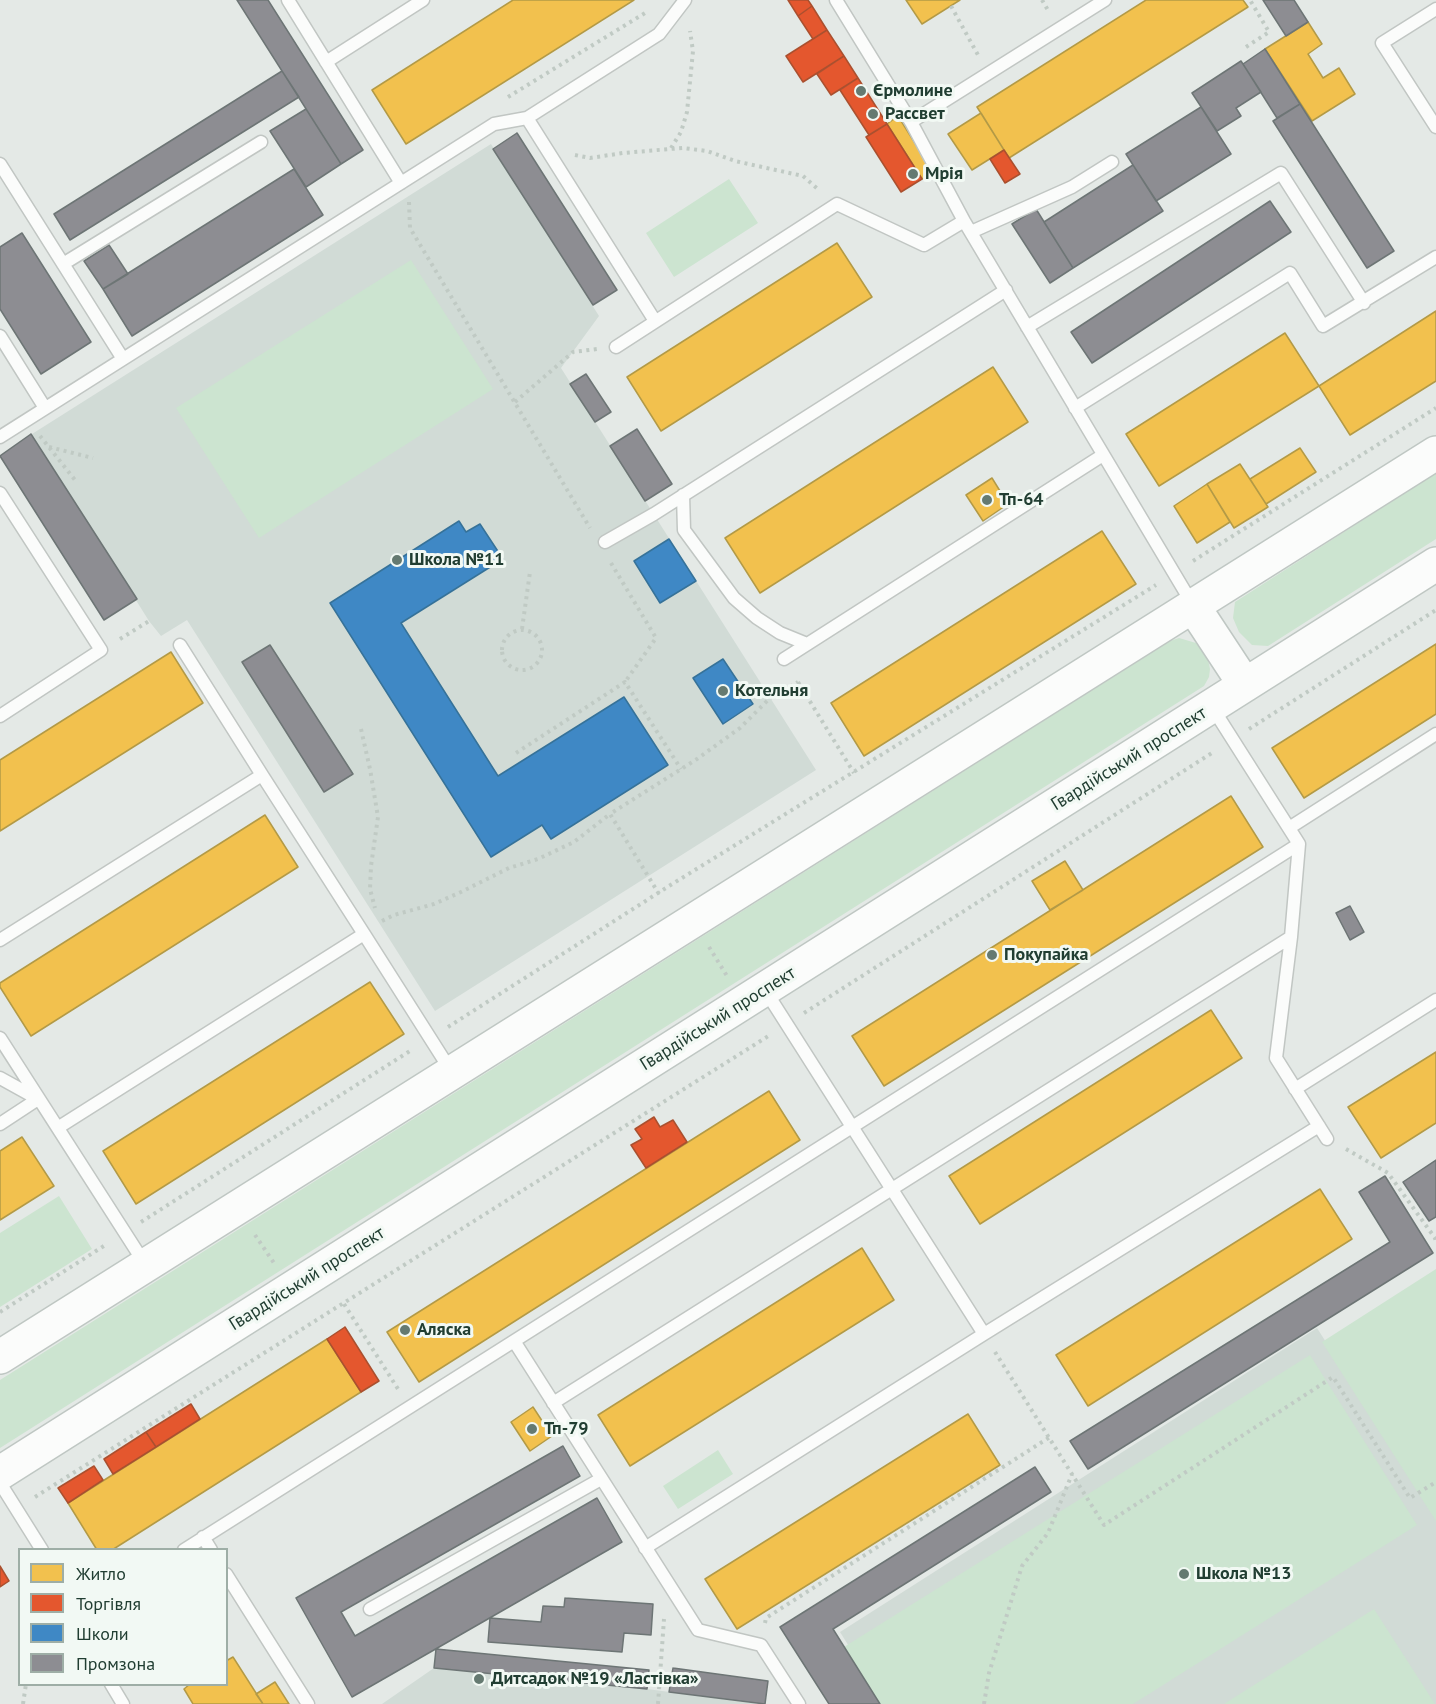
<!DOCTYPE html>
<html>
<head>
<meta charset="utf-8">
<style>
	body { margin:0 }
	#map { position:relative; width:1436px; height:1704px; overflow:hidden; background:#e4e9e6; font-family:"PT Sans",sans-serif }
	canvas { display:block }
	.legend { position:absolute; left:18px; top:1548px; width:210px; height:138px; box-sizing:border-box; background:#f2f9f4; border:2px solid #9eaea6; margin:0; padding:8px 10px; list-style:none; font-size:18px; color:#213e32 }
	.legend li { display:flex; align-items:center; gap:12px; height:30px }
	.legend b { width:30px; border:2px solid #9eaea6 }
</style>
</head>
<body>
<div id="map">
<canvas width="1436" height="1704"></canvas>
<ul class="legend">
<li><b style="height:16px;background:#f2c14e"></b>Житло</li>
<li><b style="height:16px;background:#e4572e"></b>Торгівля</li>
<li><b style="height:16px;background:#3f88c5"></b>Школи</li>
<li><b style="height:16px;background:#8d8d92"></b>Промзона</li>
</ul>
</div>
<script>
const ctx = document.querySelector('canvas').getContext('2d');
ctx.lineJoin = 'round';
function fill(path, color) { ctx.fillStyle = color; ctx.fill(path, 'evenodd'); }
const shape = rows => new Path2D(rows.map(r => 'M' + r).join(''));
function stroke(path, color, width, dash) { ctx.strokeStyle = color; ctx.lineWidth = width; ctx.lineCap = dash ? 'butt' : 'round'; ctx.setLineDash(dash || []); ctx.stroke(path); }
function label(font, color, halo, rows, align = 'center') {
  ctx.font = font + ' "PT Sans",sans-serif'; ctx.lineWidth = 6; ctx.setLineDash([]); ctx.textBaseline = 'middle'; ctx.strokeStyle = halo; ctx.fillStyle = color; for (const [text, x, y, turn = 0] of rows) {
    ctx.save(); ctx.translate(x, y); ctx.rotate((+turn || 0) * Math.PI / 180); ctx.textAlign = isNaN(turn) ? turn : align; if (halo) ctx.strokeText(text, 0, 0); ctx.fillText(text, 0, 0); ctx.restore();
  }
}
const built = shape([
	[491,144,599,316,561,368,816,770,435,1011,187,620,161,636,149,621,32,434],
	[1317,1328,1436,1515,1436,1704,885,1704,840,1632],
	[434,1668,647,1689,760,1704,382,1704]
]);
const green = shape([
	[729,179,758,223,674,277,646,233],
	[411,260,493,389,259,538,176,408],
	[1436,473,1436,539,1268,646,1252,645,1239,632,1233,618,1235,602],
	[1179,638,1196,643,1208,659,1210,669,1209,677,1204,686,0,1448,0,1380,1170,641],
	[59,1196,92,1249,0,1307,0,1233],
	[1436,1269,1436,1521,1322,1342],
	[1310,1355,1417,1525,1133,1704,880,1704,844,1647],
	[718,1450,733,1474,678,1509,663,1486],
	[1374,1609,1435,1704,1224,1704]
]);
const homes = shape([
	[513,0,634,0,406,144,372,90,513,0],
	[906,0,960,0,922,24,906,0],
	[1146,0,1243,0,1248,7,1009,158,977,107,1146,0],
	[1308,22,1322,44,1308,54,1323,78,1339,68,1355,94,1312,121,1265,49,1308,22],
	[981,113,1004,150,972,170,948,134,981,113],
	[898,116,933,172,922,179,887,124,898,116],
	[837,243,872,297,661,431,627,377,837,243],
	[1436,311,1436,381,1350,435,1319,386,1436,311],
	[1285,333,1319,386,1159,486,1126,434,1285,333],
	[993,367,1028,422,760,593,725,538,993,367],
	[1300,448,1316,472,1266,504,1250,479,1300,448],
	[1240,464,1268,507,1234,528,1207,484,1240,464],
	[992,478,1008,504,983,521,966,495,992,478],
	[1207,484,1230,522,1197,543,1174,506,1207,484],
	[1102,531,1136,584,864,756,831,703,1102,531],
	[1436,644,1436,714,1304,798,1272,748,1436,644],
	[171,652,203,703,0,831,0,760,171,652],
	[1231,796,1263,847,884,1086,852,1036,1231,796],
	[265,815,298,867,31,1036,0,987,0,983,265,815],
	[1065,861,1083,890,1050,910,1032,881,1065,861],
	[370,982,404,1034,136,1204,103,1151,370,982],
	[1211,1010,1242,1058,980,1224,949,1176,1211,1010],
	[1436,1052,1436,1123,1381,1158,1348,1107,1436,1052],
	[769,1091,800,1140,419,1382,387,1332,769,1091],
	[22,1137,54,1186,0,1220,0,1151,22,1137],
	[1320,1189,1352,1239,1088,1406,1056,1355,1320,1189],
	[862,1248,894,1300,630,1466,598,1415,862,1248],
	[327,1339,361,1392,112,1550,97,1550,68,1503,327,1339],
	[533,1407,552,1436,530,1451,511,1422,533,1407],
	[968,1414,1000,1465,737,1629,705,1579,968,1414],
	[233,1657,263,1704,193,1704,184,1689,190,1684,226,1684,226,1661,233,1657],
	[275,1682,289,1704,263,1704,256,1694,275,1682]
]);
const shops = shape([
	[788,0,808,0,812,6,798,16,788,0],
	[812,6,827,30,813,39,798,16,812,6],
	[827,30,844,56,803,82,786,56,827,30],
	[844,56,858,78,831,95,817,74,844,56],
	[858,78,887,124,869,135,840,90,858,78],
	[887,124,922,179,901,192,866,137,887,124],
	[1004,150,1020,174,1005,183,990,159,1004,150],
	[654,1117,660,1127,673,1120,687,1142,646,1168,631,1145,642,1139,635,1129,654,1117],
	[345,1327,379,1381,361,1392,327,1339,345,1327],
	[191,1404,200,1419,156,1447,146,1432,191,1404],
	[146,1432,156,1447,113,1474,104,1459,146,1432],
	[94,1466,103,1480,68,1503,58,1488,94,1466],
	[0,1566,9,1581,0,1587,0,1566]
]);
const schools = shape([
	[459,521,466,532,480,524,503,559,401,623,498,776,624,697,668,765,551,839,542,825,491,857,330,603,459,521],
	[669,539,696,581,660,603,634,561,669,539],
	[723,659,753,704,723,724,693,678,723,659]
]);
const industry = shape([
	[237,0,268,0,363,150,341,164,237,0],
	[1263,0,1294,0,1308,22,1286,36,1263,0],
	[1265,49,1300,104,1277,118,1243,64,1265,49],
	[1241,61,1261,92,1236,108,1241,116,1217,131,1192,93,1241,61],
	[282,71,299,97,70,240,54,214,282,71],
	[1300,104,1394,251,1367,268,1273,121,1300,104],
	[1201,107,1231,154,1156,201,1126,154,1201,107],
	[306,109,341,164,306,187,270,131,306,109],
	[517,133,617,290,593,305,493,149,517,133],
	[1133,165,1163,211,1073,268,1044,222,1133,165],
	[294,169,323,215,132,336,103,289,294,169],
	[1270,201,1291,232,1092,363,1071,332,1270,201],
	[1036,209,1073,268,1050,283,1012,224,1036,209],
	[22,233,91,342,41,374,0,309,0,247,22,233],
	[109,245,128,274,103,289,84,261,109,245],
	[586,374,611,412,595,422,570,384,586,374],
	[637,429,672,484,645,501,610,446,637,429],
	[31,434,137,599,104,620,0,456,31,434],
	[270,645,353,774,324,792,242,662,270,645],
	[1350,906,1364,932,1350,940,1336,913,1350,906],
	[1436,1160,1436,1217,1429,1221,1403,1182,1436,1160],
	[1385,1176,1433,1253,1088,1469,1070,1441,1390,1242,1359,1192,1385,1176],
	[563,1446,580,1476,341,1612,355,1636,597,1498,622,1542,352,1697,296,1598,563,1446],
	[1035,1467,1051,1492,833,1629,880,1704,829,1704,780,1627,1035,1467],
	[565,1598,653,1604,651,1635,624,1633,622,1652,488,1642,490,1618,541,1622,543,1606,564,1607,565,1598],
	[436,1649,649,1670,647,1689,434,1668,436,1649],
	[673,1668,768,1681,765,1704,669,1692,673,1668]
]);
const path = shape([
	[1042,0,1049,12],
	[951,6,978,55],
	[1246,47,1269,32,1250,0],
	[508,97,645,13],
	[671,148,681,132,687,112,693,51,690,31],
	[575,155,590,158,623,153,670,149,683,148,707,151,735,161,803,176,819,190],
	[409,202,410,228,590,528],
	[515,402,573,352,597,349],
	[40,436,75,480],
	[49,447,93,458],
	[1193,561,1436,408],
	[611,563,656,638,625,682],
	[522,629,530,572],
	'502 650a20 20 0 1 1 40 0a20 20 0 1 1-40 0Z',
	[120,639,149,621],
	[798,682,854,773],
	[361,729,370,769,378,817,371,866,370,889,375,908],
	[1249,729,1436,610],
	[516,753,625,682,681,769],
	[659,894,610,814,697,759,740,728,770,698,798,682],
	[382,921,394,915,434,904,461,892,509,868,538,859,574,842,610,814],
	[709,947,727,976],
	[804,1013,1215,751],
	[448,1027,669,886,1156,585],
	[1346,1149,1388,1173,1435,1238,1436,1243],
	[141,1222,413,1049],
	[255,1235,274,1263],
	[344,1304,398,1389],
	[0,1312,107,1244],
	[995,1352,1104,1525,1333,1377,1410,1498,1436,1482],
	[35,1497,770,1035],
	[765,1623,766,1618,1050,1437],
	[23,1704,26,1684],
	[658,1704,664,1619],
	[984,1704,989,1673,1022,1566,1048,1533,1072,1474]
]);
const lane = shape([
	[288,0,401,183],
	[836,0,911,122,964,221,1193,605],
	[1436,9,1382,43,1436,127],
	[326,62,423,0],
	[527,118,655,321],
	[911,122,1105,0],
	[0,164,123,359],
	[971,232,1072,187,1112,162],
	[63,264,261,142],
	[1027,327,1281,173,1364,303],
	[0,336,45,408],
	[616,347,837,204,924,245,964,221],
	[1075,408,1290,273,1323,326,1436,257],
	[0,437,494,124,527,118,659,34,685,0],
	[0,493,101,650,0,716],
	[683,495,684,530,734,598,757,618,780,633,807,644],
	[605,542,654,514,1006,290],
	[180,645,262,775],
	[784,659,1103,455],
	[1289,828,1436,734],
	[1291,937,1276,1058,1327,1139],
	[0,940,262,775,364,934],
	[765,990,984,1334],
	[0,1038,145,1264],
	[0,1078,38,1099,0,1124],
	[1295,1089,1436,1000],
	[59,1127,364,934,451,1071],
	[514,1341,698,1630,761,1645,799,1704],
	[553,1403,1291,937,1299,844,1212,707],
	[0,1483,42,1550],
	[203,1537,211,1550],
	[645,1548,984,1334,1319,1126],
	[184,1550,1299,844],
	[226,1574,308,1704],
	[370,1609,601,1479],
	[111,1684,123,1704]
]);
const secondary = shape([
	[1193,606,1245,685],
	[0,1357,1436,453],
	[0,1473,1436,564]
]);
const markers = [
	[861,91,6,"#657a71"],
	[873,114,6,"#657a71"],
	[913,174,6,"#657a71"],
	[987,500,6,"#657a71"],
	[397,560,6,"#657a71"],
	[723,691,6,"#657a71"],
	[992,955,6,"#657a71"],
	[405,1330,6,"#657a71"],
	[532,1429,6,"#657a71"],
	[1184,1574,6,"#657a71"],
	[479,1679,6,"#657a71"]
];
const poiNames = [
	["Єрмолине",873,91],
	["Рассвет",885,114],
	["Мрія",925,174],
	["Тп-64",999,500],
	["Школа №11",409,560],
	["Котельня",735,691],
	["Покупайка",1004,955],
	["Аляска",417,1330],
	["Тп-79",544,1429],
	["Школа №13",1196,1574],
	["Дитсадок №19 «Ластівка»",491,1679]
];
const streetNames = [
	["Гвардійський проспект",1129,759,-32],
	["Гвардійський проспект",718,1019,-32],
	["Гвардійський проспект",307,1279,-32]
];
fill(built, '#d1dbd6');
fill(green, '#cce4d0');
fill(homes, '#f2c14e');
stroke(homes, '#b39a46', 1.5);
fill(shops, '#e4572e');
stroke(shops, '#aa502f', 1.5);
fill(schools, '#3f88c5');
stroke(schools, '#367299', 1.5);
fill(industry, '#8d8d92');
stroke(industry, '#6d7575', 1.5);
stroke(lane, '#c1c6c3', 15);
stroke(secondary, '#bfc7c3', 36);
stroke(path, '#c0cac4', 4, [3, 4.5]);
stroke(lane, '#fbfcfb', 12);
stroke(secondary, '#fbfcfb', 33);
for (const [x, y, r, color] of markers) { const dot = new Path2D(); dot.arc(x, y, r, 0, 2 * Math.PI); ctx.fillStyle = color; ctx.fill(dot); stroke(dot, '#f2f9f4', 2); }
label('bold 18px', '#213e32', '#f2f9f4', poiNames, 'left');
label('18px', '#213e32', '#f2f9f4', streetNames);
</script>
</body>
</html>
